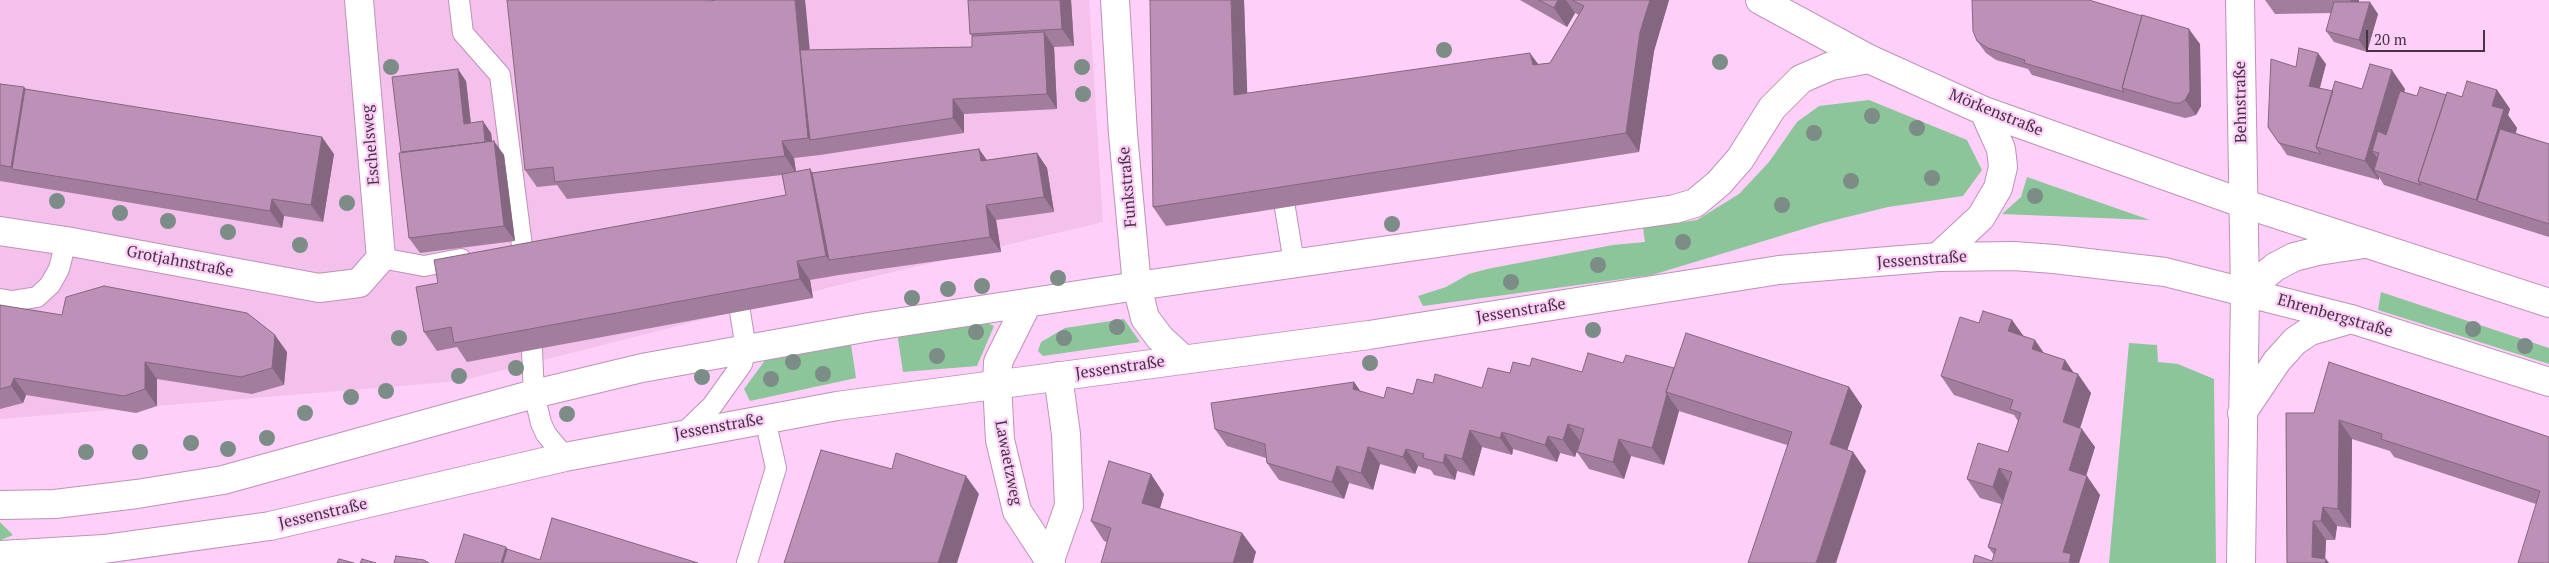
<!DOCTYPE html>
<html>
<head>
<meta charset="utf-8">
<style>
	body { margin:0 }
	#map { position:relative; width:2549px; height:563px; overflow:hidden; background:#fecff8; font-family:"PT Serif",serif }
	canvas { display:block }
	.scale { position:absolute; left:2366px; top:30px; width:119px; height:22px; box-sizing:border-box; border:2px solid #453242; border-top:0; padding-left:6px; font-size:15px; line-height:18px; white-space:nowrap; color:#453242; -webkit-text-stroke:4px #fecff8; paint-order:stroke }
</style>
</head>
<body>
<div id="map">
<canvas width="2549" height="563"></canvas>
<div class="scale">20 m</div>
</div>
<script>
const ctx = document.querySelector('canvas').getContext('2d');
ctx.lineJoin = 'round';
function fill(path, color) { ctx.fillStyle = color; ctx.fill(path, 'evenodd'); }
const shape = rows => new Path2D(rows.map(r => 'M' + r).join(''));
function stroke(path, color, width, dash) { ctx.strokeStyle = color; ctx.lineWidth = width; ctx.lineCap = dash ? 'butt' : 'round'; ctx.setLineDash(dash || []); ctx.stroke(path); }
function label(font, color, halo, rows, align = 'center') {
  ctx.font = font + ' "PT Serif",serif'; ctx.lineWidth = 4.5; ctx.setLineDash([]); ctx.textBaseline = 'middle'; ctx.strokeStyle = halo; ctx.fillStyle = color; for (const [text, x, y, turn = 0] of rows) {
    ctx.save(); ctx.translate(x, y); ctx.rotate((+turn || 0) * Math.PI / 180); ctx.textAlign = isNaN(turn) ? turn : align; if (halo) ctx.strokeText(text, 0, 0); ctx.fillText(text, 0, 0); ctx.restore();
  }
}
const built = shape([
	[0,0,1089,0,1103,222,847,283,460,381,0,419]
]);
const green = shape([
	[1869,100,1967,140,1982,170,1963,196,1888,207,1823,223,1652,275,1423,306,1418,296,1446,287,1469,274,1487,269,1613,245,1645,242,1643,228,1697,220,1739,194,1769,162,1797,122,1819,106],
	[2027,177,2150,220,2002,214,2021,197],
	[2381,292,2549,348,2549,364,2378,310],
	[1124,319,1140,342,1043,356,1038,351,1041,342,1065,328],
	[982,321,994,326,977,366,903,372,897,332],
	[850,338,856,378,750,401,744,389,766,359],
	[2129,343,2157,345,2158,362,2178,364,2214,379,2216,563,2109,563],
	[0,522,13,535,1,540,0,540]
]);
const lane = shape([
	[459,0,463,33,500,75,522,246,523,266],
	[1285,208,1294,263],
	[381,258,424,266,461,259],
	[0,299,12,301,37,297,50,285,59,269,66,241],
	[532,350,534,394,541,423,546,434,565,457],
	[684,433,712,406,742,364,746,349,740,312],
	[747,563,776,468,765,419]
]);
const street = shape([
	[1115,0,1123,134,1137,286,1145,318,1160,338,1183,359],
	[2240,0,2245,292,2241,563],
	[0,231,66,241,319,288,359,283,381,258,359,0],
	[2245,292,2275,267,2294,257,2318,251,2364,244],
	[1027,304,998,362,997,384,1000,440,1017,511,1051,563],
	[2242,413,2277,361,2295,341,2310,331,2351,319],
	[0,505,55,504,137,494,223,480,534,394,642,368,869,327,1137,286,1675,209,1695,203,1719,183,1740,159,1772,108,1801,79,1831,66,1869,59],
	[1050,560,1069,506,1066,434,1058,376]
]);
const secondary = shape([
	[1760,0,1869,59,1984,111,2242,203,2549,303],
	[1938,257,1981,217,1998,188,2003,167,2001,149,1984,111],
	[0,555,104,549,270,526,565,457,837,406,1369,335,1779,270,1938,257,2014,256,2054,259,2165,272,2351,319,2549,382]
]);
const trees = [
	[1444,50],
	[1720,62],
	[391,67],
	[1082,67],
	[1083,94],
	[1872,116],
	[1917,128],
	[1814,133],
	[1932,178],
	[1851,181],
	[2035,196],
	[57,201],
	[347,203],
	[1782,205],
	[120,213],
	[168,221],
	[1392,224],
	[228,232],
	[1683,242],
	[300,245],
	[1598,265],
	[1058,278],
	[1511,282],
	[982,286],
	[948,289],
	[912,298],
	[1117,327],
	[2473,329],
	[1593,330],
	[976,332],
	[399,338],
	[1064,338],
	[2525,346],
	[937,356],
	[793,362],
	[1370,363],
	[516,368],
	[823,374],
	[459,376],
	[702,377],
	[771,379],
	[386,391],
	[351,397],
	[305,413],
	[567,414],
	[267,438],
	[191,443],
	[228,449],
	[86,452],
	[140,452]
];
const wall = shape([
	[1071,0,1074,46,1054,47,1057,109,964,114,964,133,820,155,794,158,796,171,812,173,979,149,987,160,1037,153,1047,168,1054,212,996,220,1001,252,839,275,810,280,813,298,467,362,457,347,437,351,424,332,438,283,786,195,782,175,567,199,557,185,537,187,525,170,810,50,972,47,972,36,970,34],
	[1244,0,1247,94,1550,63,1579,15,1575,13,1567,27,1520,0,1669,0,1654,51,1639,152,1166,226,1153,207],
	[2265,0,2359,0,2359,2,2378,14,2367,52,2334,42,2326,31,2331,13,2275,14],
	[1977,41,2200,44,2201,106,2196,115,2190,117,2185,118,2032,75,2028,69,1996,60,1986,53],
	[2326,64,2320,88,2333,91,2362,89,2405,89,2404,92,2417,96,2446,95,2462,97,2497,90,2510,109,2508,115,2517,128,2516,133,2549,144,2549,237,2384,185,2379,177,2379,180,2287,155,2268,127,2296,67],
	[466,81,471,123,491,133,492,141,504,155,515,241,420,253,409,238,401,152],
	[0,84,334,154,323,222,284,216,282,228,0,181],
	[0,305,287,352,284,385,252,394,157,379,157,406,136,413,26,395,23,403,0,409],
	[2012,320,2023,336,2045,354,2065,360,2074,373,2091,393,2080,428,2095,447,2086,476,2100,495,2079,563,1973,563,1992,561,1994,555,1988,547,2001,504,1980,498,1967,479,2008,452,2018,421,2014,415,1954,395,1941,376,1979,323],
	[1623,363,1849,387,1862,406,1847,450,1853,452,1866,471,1787,445,1679,411,1664,465,1631,456,1624,479,1589,469,1577,452,1580,441,1575,457,1560,453,1557,462,1513,449,1512,455,1482,447,1474,476,1457,471,1455,480,1434,475,1431,470,1418,466,1415,474,1380,464,1373,490,1349,483,1344,499,1279,480,1267,463,1266,458,1227,446,1215,429,1354,382,1360,391,1384,398,1413,394,1433,383,1482,388,1510,373,1530,366,1582,372],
	[2286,413,2549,437,2549,563,2536,504,2394,457,2390,451,2352,439,2351,528,2337,526,2335,540,2326,540,2325,559,2329,563,2287,563],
	[1164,494,1160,508,1242,533,1256,552,1107,542,1104,541,1091,521]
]);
const shadedWall = shape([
	[795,0,805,0,806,9,818,139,810,140,808,138],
	[1060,0,1071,0,1074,46,1062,29],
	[1231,0,1244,0,1248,114,1234,95],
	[1558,0,1566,0,1575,13,1567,27,1554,8],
	[1650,0,1669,0,1654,51,1639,152,1626,133,1640,32],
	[2350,0,2359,0,2359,13],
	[2370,2,2378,14,2367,52,2359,40],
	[2189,29,2200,44,2201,106,2196,115,2185,100],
	[1044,32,1054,47,1057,109,1047,94],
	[1530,53,1544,72,1533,65],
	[2318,53,2326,64,2317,97,2309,86],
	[458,69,466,81,472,135,464,124],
	[2392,70,2405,89,2384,160,2379,153,2372,151,2383,166,2374,170,2379,177,2379,180,2365,161],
	[24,87,37,106,12,169,11,167],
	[2497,90,2510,109,2508,115,2517,128,2493,206,2477,201,2476,200,2492,106],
	[953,99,964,114,964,133,953,118],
	[483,121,491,133,494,156,486,145],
	[322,137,334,154,323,222,311,205],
	[494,141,504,155,515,241,504,226],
	[782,141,794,158,796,173,785,156],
	[979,149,989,164,981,161],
	[1037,153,1047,168,1054,212,1044,197],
	[810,169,823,188,829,260,826,256],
	[272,199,284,216,282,228,270,211],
	[986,205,996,220,1001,252,990,237],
	[797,261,810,280,813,298,800,279],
	[2012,320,2025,338,2008,331],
	[275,335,287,352,284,385,272,368],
	[2035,340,2048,359,2032,349],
	[2065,360,2077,378,2078,374,2091,393,2076,441,2063,422,2062,369],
	[145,362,157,379,157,406,145,389],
	[14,378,26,395,23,403,11,386],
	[1354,382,1366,399,1353,389],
	[1849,387,1862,406,1843,463,1830,444],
	[1667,394,1679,411,1664,465,1652,448],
	[2339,420,2352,439,2351,528,2338,509],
	[1568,424,1580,441,1575,457,1563,440],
	[2082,429,2095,447,2082,489,2069,470],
	[1470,430,1482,447,1474,476,1462,459],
	[1502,432,1513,449,1512,455,1500,438],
	[1548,436,1560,453,1557,462,1545,445],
	[1619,439,1631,456,1624,479,1613,462],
	[1368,447,1380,464,1373,490,1361,473],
	[1406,449,1418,466,1415,474,1403,457],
	[1853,452,1866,471,1836,563,1816,563],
	[1445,454,1457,471,1455,480,1443,463],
	[1337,466,1349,483,1344,499,1332,482],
	[1999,468,2012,487,2006,506,1993,487],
	[1151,474,1164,494,1156,522,1142,503],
	[966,476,979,494,957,563,938,563],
	[2087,476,2100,495,2079,563,2069,563,2063,552],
	[2323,507,2337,526,2335,540,2321,521],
	[2313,521,2326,540,2325,562,2326,559,2329,563,2316,563,2312,557],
	[1242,533,1256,552,1253,563,1233,563],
	[506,547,517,563,501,563]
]);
const building = shape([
	[507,0,708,0,708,1,717,0,795,0,808,138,782,141,785,156,555,182,553,167,525,170,507,0],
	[968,0,1060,0,1062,29,970,34,968,0],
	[1150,0,1231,0,1234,95,1530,53,1533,65,1550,63,1584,6,1572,0,1650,0,1640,32,1626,133,1153,207,1150,0],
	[1539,0,1558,0,1554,8,1539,0],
	[1972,0,2089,0,2142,16,2122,88,2124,92,2024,63,2025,60,1988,48,1977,41,1973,31,1972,0],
	[2334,2,2370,2,2359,40,2326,31,2334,2],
	[2142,15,2189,29,2190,91,2185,100,2180,103,2174,103,2122,88,2142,15],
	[1044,32,1047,94,953,99,953,118,810,140,800,50,972,47,972,36,1044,32],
	[2299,48,2318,53,2309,86,2333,91,2316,147,2321,154,2279,143,2268,127,2271,59,2296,67,2299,48],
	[2370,64,2392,70,2365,161,2316,147,2335,81,2362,89,2370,64],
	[458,69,464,124,483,121,485,142,401,152,392,77,458,69],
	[2467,81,2497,90,2492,106,2504,109,2476,200,2418,181,2447,92,2462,97,2467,81],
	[0,84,24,87,11,167,0,165,0,84],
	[2420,87,2446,95,2418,181,2421,185,2374,170,2379,153,2372,151,2378,131,2386,135,2400,91,2417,96,2420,87],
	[25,89,322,137,311,205,272,199,270,211,12,169,25,89],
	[2500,129,2549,144,2549,224,2477,201,2500,129],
	[494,141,504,226,409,238,399,153,494,141],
	[979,149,981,161,1037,153,1044,197,986,205,990,237,829,260,812,173,979,149],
	[810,169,826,256,797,261,800,279,454,343,451,327,424,332,416,287,438,283,434,260,786,195,782,174,810,169],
	[104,286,247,313,275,335,272,368,241,377,145,362,145,389,124,396,14,378,11,386,0,389,0,305,62,315,66,297,104,286],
	[1983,311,2012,320,2008,331,2035,340,2032,349,2065,360,2062,369,2078,374,2063,422,2082,429,2069,470,2087,476,2063,552,2071,554,2069,563,1973,563,1975,555,1992,561,1996,549,1988,547,2012,472,1999,468,1993,487,1967,479,1978,443,2008,452,2021,413,2010,409,2013,400,1941,376,1960,317,1979,323,1983,311],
	[1686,333,1849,387,1830,444,1853,452,1816,563,1748,563,1792,432,1666,392,1686,333],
	[1588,353,1623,363,1626,355,1674,368,1666,392,1667,394,1652,448,1619,439,1613,462,1577,452,1584,429,1568,424,1563,440,1548,436,1545,445,1502,432,1500,438,1470,430,1462,459,1445,454,1443,463,1423,458,1424,454,1406,449,1403,457,1368,447,1361,473,1337,466,1332,482,1267,463,1265,444,1215,429,1211,403,1354,382,1353,389,1384,398,1387,387,1413,394,1417,379,1433,383,1435,374,1482,388,1488,368,1510,373,1513,362,1530,366,1532,358,1582,372,1588,353],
	[2329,362,2549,437,2549,563,2518,563,2540,491,2381,439,2382,434,2339,420,2338,509,2323,507,2321,521,2313,521,2312,557,2326,559,2325,563,2287,563,2286,413,2314,413,2329,362],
	[821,450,892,469,896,453,966,476,938,563,784,563,821,450],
	[1109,461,1151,474,1142,503,1242,533,1233,563,1235,563,1101,563,1111,528,1091,521,1109,461],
	[552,518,698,563,503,563,507,549,540,560,552,518],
	[464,534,506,547,501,563,455,563,464,534],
	[396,556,424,560,429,563,394,563,396,556],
	[339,559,354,563,337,563,339,559],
	[362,559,376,563,360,563,362,559]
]);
const streetNames = [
	["Behnstraße",2241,102,-91],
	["Mörkenstraße",1996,113,22],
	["Eschelsweg",371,145,-95],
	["Funkstraße",1128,187,-95],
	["Jessenstraße",1922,260,-4],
	["Grotjahnstraße",180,262,11],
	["Jessenstraße",1521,311,-9],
	["Ehrenbergstraße",2335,316,16],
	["Jessenstraße",1120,368,-8],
	["Jessenstraße",719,427,-10],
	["Lawaetzweg",1008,463,79],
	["Jessenstraße",323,514,-13]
];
fill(built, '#f4c0ec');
fill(green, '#8bc599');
stroke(lane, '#be92b8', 22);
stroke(street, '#be92b8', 30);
stroke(secondary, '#be92b8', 30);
stroke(lane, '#fff', 20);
stroke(street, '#fff', 28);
stroke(secondary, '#fff', 28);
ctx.fillStyle = '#7c8c87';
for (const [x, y] of trees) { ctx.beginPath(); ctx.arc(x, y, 8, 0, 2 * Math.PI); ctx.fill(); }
fill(wall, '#a37d9d');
fill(shadedWall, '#846680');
fill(building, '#bd91b7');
stroke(building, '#846680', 1);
label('16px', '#453242', '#fecff8', streetNames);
</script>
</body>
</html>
